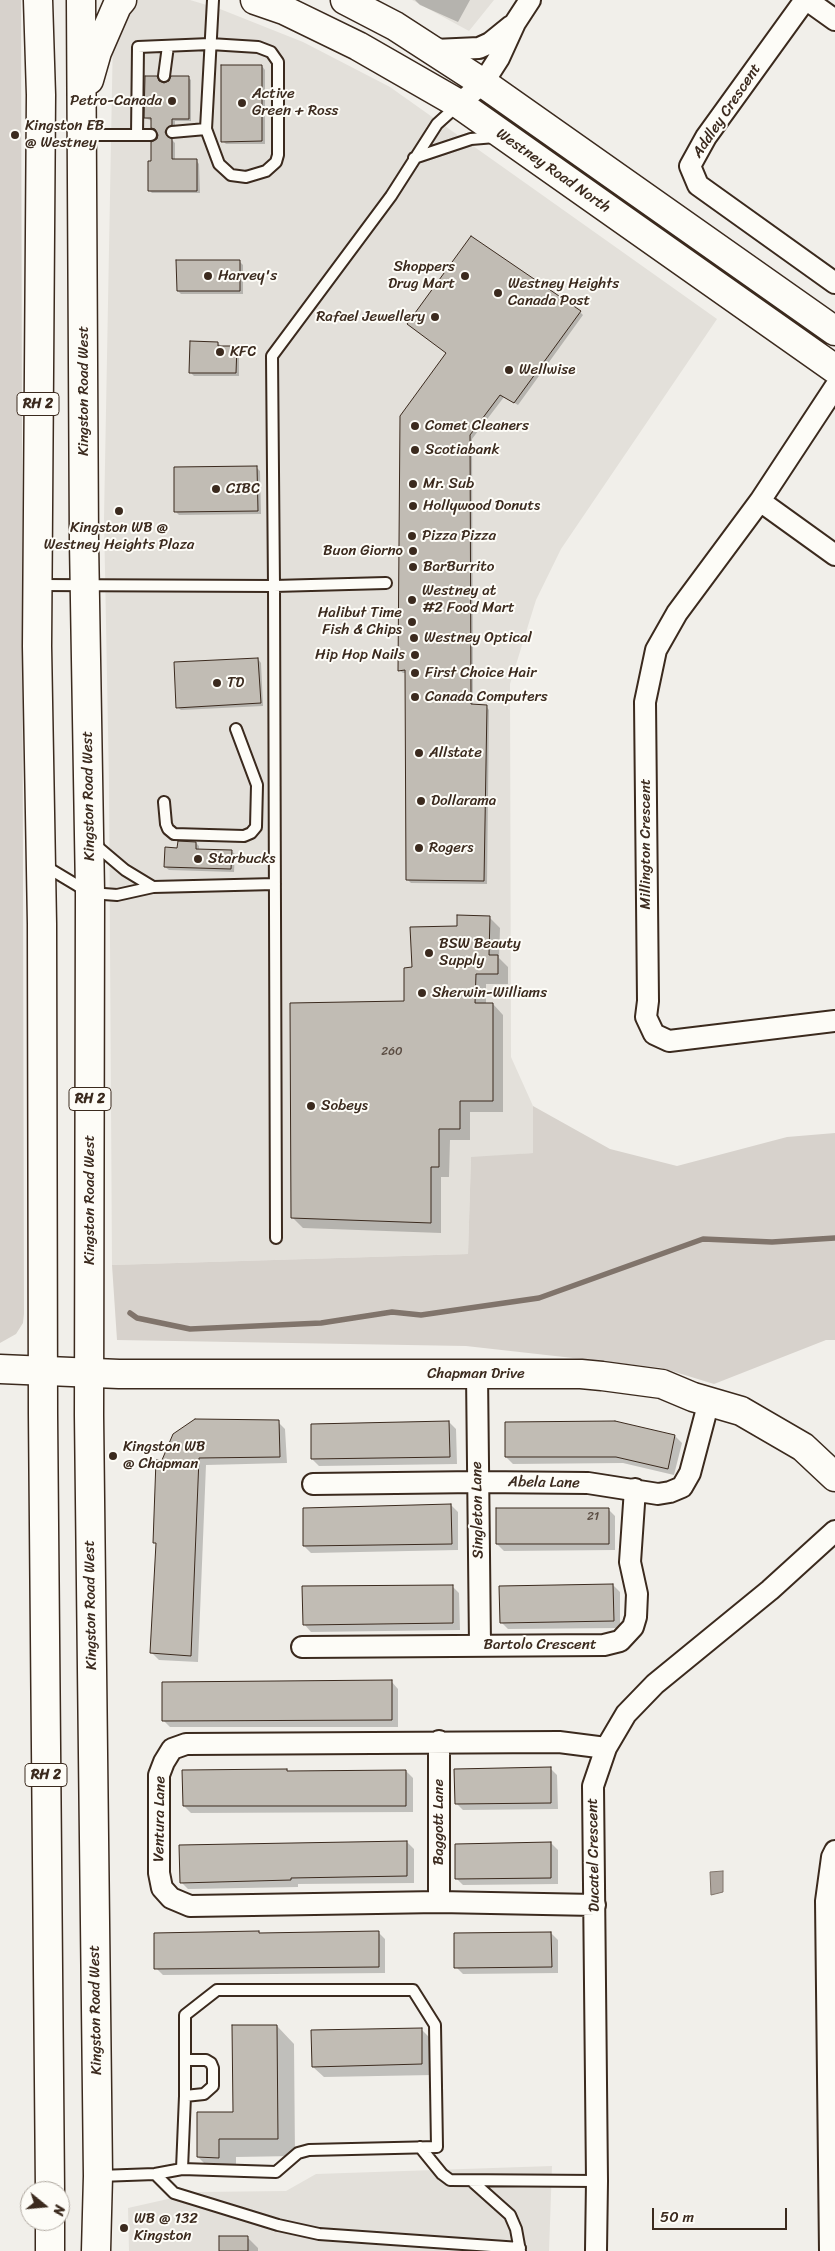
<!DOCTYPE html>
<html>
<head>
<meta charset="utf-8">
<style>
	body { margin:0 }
	#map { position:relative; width:835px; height:2251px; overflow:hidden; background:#f1efea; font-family:Sriracha,sans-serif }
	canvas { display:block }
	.north { position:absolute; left:20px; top:2181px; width:50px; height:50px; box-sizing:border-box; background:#fdfcf7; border:1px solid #afa8a0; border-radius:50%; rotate:107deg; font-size:14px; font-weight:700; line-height:20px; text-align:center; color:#3b2a1e }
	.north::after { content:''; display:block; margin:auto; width:18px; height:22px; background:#3b2a1e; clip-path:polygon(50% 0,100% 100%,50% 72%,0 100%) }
	.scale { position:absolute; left:652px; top:2208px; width:135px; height:22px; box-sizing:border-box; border:2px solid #3b2a1e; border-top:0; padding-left:6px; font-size:15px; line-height:18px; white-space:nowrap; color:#3b2a1e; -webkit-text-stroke:4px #fdfcf7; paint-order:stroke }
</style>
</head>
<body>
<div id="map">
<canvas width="835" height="2251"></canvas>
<div class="north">N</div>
<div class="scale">50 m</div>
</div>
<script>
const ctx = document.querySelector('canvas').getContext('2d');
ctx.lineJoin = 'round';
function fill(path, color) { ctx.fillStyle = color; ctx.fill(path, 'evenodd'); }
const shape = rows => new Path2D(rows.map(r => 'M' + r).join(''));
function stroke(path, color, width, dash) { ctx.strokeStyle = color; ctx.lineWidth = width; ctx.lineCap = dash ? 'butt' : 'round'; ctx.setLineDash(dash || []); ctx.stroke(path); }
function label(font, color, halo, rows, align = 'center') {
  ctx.font = font + ' Sriracha,sans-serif'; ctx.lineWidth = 4; ctx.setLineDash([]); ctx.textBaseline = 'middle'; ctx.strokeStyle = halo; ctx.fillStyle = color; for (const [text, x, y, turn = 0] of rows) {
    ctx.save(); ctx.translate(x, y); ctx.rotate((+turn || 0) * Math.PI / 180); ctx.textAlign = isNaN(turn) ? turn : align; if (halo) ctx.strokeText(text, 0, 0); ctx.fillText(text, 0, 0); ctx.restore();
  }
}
const built = shape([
	[128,0,190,0,220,9,303,42,390,87,717,319,561,549,536,600,510,684,511,1057,533,1106,533,1153,471,1158,468,1254,112,1265,109,782,104,518,113,34],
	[412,0,494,0,469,31],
	[552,2166,549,2251,129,2251,128,2208,199,2192,286,2191,316,2174]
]);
const green = shape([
	[0,0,21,0,24,1314,23,1323,16,1334,0,1343],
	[533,1106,610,1149,677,1166,787,1137,835,1133,835,1340,826,1340,714,1384,662,1368,466,1346,117,1340,112,1265,468,1254,471,1157,533,1153]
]);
const water = shape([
	[723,1871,723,1892,711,1895,710,1872,723,1871]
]);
const shadow = shape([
	[415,0,470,0,458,22,420,5],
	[262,66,265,70,265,144,226,144,223,141],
	[157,77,164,84,188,77,191,80,191,121,175,121,175,128,171,130,168,136,175,143,175,160,196,160,199,164,200,193,152,193,149,190,152,162,159,134,152,128,152,121,145,118],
	[239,261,243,265,243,294,181,294,178,291],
	[580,312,583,315,518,405,504,397,472,439,473,705,486,706,489,710,487,884,411,883,408,880,406,673,403,673,399,670,402,417],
	[218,343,221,346,236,347,239,351,239,376,194,376,191,373],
	[257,468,260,471,261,514,179,515,176,512],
	[258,659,261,663,263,706,181,710,177,707],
	[196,843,199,846,199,850,231,851,235,854,234,872,169,870,165,867,179,849],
	[489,917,500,928,499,958,508,967,508,984,486,984,486,1004,493,1004,503,1015,503,1112,470,1112,470,1140,450,1140,449,1177,441,1177,441,1233,303,1228,292,1217,405,1002,414,968,459,927],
	[278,1422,285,1429,287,1463,206,1465,198,1662,159,1660,152,1653,157,1545,155,1542,163,1461],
	[449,1422,456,1429,457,1464,319,1466,312,1459],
	[615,1423,675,1436,682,1443,674,1475,623,1463,513,1464,506,1457],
	[451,1505,458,1512,458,1550,311,1553,304,1546],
	[608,1509,615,1516,615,1550,504,1551,497,1544],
	[613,1585,620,1592,620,1628,508,1629,501,1622],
	[452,1586,459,1593,460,1630,311,1632,304,1624],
	[391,1681,398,1689,398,1727,170,1727,163,1720],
	[550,1768,557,1775,558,1809,463,1810,456,1803],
	[406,1771,413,1778,413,1812,191,1813,184,1806],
	[407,1842,414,1849,414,1883,298,1884,298,1887,188,1889,181,1882,303,1845,303,1843],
	[551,1843,558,1850,558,1884,463,1885,456,1878],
	[378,1932,385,1939,385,1973,163,1975,156,1968,260,1935],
	[551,1933,558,1940,558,1973,463,1974,456,1967],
	[277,2026,294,2044,295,2156,236,2157,236,2175,216,2175,198,2157,234,2113],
	[421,2029,432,2040,433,2075,324,2077,313,2067],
	[247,2237,258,2248,258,2251,220,2251]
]);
const stream = shape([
	[130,1313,137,1318,190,1329,321,1323,392,1312,421,1315,539,1298,703,1239,772,1242,835,1238]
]);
const building = shape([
	[221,65,262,65,262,141,221,142,221,65],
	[145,76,157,76,159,81,164,83,169,81,171,76,189,76,189,119,172,119,172,125,168,127,165,132,167,136,172,139,172,159,197,159,197,191,148,191,148,161,151,161,151,142,157,139,158,135,155,129,151,128,151,118,144,118,145,76],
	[471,236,581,311,514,403,500,395,470,435,471,704,487,705,484,881,406,880,405,670,398,671,400,416,446,353,407,324,471,236],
	[176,260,240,260,240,291,177,291,176,260],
	[190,341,218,342,218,346,237,346,236,373,189,373,190,341],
	[257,466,258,511,174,512,174,467,257,466],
	[258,658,261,703,176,708,174,662,258,658],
	[178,841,196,842,196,849,232,850,231,869,164,867,165,847,177,848,178,841],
	[457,915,490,916,489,955,498,955,498,974,476,974,475,1003,493,1003,493,1101,460,1101,460,1129,439,1129,439,1167,431,1167,431,1223,291,1218,290,1003,404,1001,404,968,412,967,410,927,457,926,457,915],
	[195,1419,279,1420,280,1457,199,1458,191,1656,150,1653,156,1543,153,1543,156,1460,162,1460,173,1434,195,1419],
	[449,1421,450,1457,311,1459,311,1424,449,1421],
	[615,1421,675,1435,668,1469,616,1457,505,1457,505,1422,615,1421],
	[451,1504,452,1544,303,1546,303,1508,451,1504],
	[496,1508,609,1508,609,1544,496,1544,496,1508],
	[613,1584,614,1621,500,1623,499,1586,613,1584],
	[453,1585,453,1623,303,1625,302,1586,453,1585],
	[392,1680,392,1720,162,1721,162,1682,392,1680],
	[551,1767,551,1803,455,1804,454,1769,551,1767],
	[287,1769,287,1771,406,1770,406,1806,183,1806,182,1770,287,1769],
	[407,1841,407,1876,291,1878,291,1880,180,1883,179,1845,407,1841],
	[551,1842,551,1878,455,1879,455,1844,551,1842],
	[259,1931,259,1933,379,1931,379,1967,154,1969,154,1933,259,1931],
	[551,1932,552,1967,454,1968,454,1933,551,1932],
	[232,2025,277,2025,278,2139,219,2139,219,2158,197,2157,197,2112,233,2112,232,2025],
	[422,2028,422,2064,312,2067,311,2030,422,2028],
	[219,2236,248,2236,248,2251,219,2251,219,2236]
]);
const lane = shape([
	[164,76,168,46],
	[172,132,206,129,213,0],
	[83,135,151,135],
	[137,135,138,47,210,44,258,47,271,52,278,62,278,155,276,162,266,171,246,177,231,175,219,164,206,129],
	[414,158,471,139,495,137],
	[38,585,274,586,272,356,391,196,437,124,458,105],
	[164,802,166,824,168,829,174,834,244,836,251,833,256,827,257,785,236,729],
	[96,841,99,848,125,870,153,887],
	[45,866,90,893,117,895,153,887,275,884],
	[276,1238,274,586,386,583],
	[185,2096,204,2094,213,2086,213,2068,211,2063,206,2060,186,2060],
	[420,2147,442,2174,450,2180,597,2181],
	[155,2174,174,2193,278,2225,319,2234,520,2248],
	[99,2176,155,2174,182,2169,276,2172,298,2153,309,2150,437,2147,435,2025,413,1990,217,1990,185,2015,185,2096,182,2169],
	[473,2182,510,2215,516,2229,520,2251]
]);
const street = shape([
	[805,0,706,137,690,166,698,185,835,283],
	[807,0,835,20],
	[434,50,479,48,490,43,511,26],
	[459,104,483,83,499,58,515,23,530,0],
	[835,387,760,501,677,613,656,650,645,702,648,1001,646,1017,654,1034,669,1041,835,1021],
	[760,501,835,555],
	[477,1374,480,1645],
	[313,1484,478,1482,588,1483,658,1494,670,1492,682,1487,690,1473,709,1401],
	[302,1647,604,1645,620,1641,633,1627,636,1617,637,1594,630,1562,635,1489],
	[439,1741,439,1902],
	[595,1905,439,1902,190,1906,171,1898,162,1888,159,1873,159,1775,164,1762,172,1749,186,1744,559,1742,606,1748],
	[596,2251,597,2181,593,1786,606,1748,626,1714,655,1684,770,1590,835,1531],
	[830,2251,826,1901,832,1857,835,1851]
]);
const secondary = shape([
	[255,0,284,10,358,46,459,104,835,369],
	[345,0,395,26,483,83,835,331],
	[0,1369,119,1374,581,1374,602,1376,662,1384,693,1397,741,1411,803,1447,835,1477]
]);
const primary = shape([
	[38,0,41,95,37,646,42,924,43,1414,50,2191],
	[81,0,84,542,90,893,89,1415,98,2176,96,2251],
	[89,80,97,52,117,6,122,0],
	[50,2221,50,2251]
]);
const markers = [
	[172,101,5,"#3b2a1e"],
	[242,103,5,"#3b2a1e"],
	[15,135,5,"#3b2a1e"],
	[208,276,5,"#3b2a1e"],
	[465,276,5,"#3b2a1e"],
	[498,293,5,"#3b2a1e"],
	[435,317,5,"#3b2a1e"],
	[220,352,5,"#3b2a1e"],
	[509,370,5,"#3b2a1e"],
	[415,426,5,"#3b2a1e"],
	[415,450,5,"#3b2a1e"],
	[413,484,5,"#3b2a1e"],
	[216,489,5,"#3b2a1e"],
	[413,506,5,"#3b2a1e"],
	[119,511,5,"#3b2a1e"],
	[412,536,5,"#3b2a1e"],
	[413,551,5,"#3b2a1e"],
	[413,567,5,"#3b2a1e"],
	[412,600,5,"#3b2a1e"],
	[412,622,5,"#3b2a1e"],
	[414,638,5,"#3b2a1e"],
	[415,655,5,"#3b2a1e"],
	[415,673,5,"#3b2a1e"],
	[217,683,5,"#3b2a1e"],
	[415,697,5,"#3b2a1e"],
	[419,753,5,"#3b2a1e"],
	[421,801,5,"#3b2a1e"],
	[419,848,5,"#3b2a1e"],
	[198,859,5,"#3b2a1e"],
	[429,953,5,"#3b2a1e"],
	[422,993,5,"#3b2a1e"],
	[311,1106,5,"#3b2a1e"],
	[113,1456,5,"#3b2a1e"],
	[124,2228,5,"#3b2a1e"]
];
const numberNames = [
	["260",392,1052],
	["21",593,1517]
];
const shields = [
	[38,404,42],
	[90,1099,42],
	[46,1775,42]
];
const shieldNames = [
	["RH 2",38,404],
	["RH 2",90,1099],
	["RH 2",46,1775]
];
const poiNames = [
	["Active",252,94],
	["Green + Ross",252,111],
	["Petro-Canada",162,101,"right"],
	["Kingston EB",25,126],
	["@ Westney",25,143],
	["Shoppers",455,267,"right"],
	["Drug Mart",455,284,"right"],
	["Harvey's",218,276],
	["Westney Heights",508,284],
	["Canada Post",508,301],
	["Rafael Jewellery",425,317,"right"],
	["KFC",230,352],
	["Wellwise",519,370],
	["Comet Cleaners",425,426],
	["Scotiabank",425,450],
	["Mr. Sub",423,484],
	["CIBC",226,489],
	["Hollywood Donuts",423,506],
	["Kingston WB @",119,528,"center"],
	["Westney Heights Plaza",119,545,"center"],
	["Pizza Pizza",422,536],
	["Buon Giorno",403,551,"right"],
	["BarBurrito",423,567],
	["Westney at",422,591],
	["#2 Food Mart",422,608],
	["Halibut Time",402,613,"right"],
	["Fish & Chips",402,630,"right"],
	["Westney Optical",424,638],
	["Hip Hop Nails",405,655,"right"],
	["First Choice Hair",425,673],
	["TD",227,683],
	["Canada Computers",425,697],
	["Allstate",429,753],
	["Dollarama",431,801],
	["Rogers",429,848],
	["Starbucks",208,859],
	["BSW Beauty",439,944],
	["Supply",439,961],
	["Sherwin-Williams",432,993],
	["Sobeys",321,1106],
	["Kingston WB",123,1447],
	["@ Chapman",123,1464],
	["WB @ 132",134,2219],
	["Kingston",134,2236]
];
const streetNames = [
	["Addley Crescent",727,111,-56],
	["Westney Road North",553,171,35],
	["Kingston Road West",84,391,-90],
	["Kingston Road West",89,796,-91],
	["Millington Crescent",646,844,-90],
	["Kingston Road West",90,1200,-90],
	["Chapman Drive",476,1374],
	["Abela Lane",544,1483,1],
	["Singleton Lane",478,1510,-91],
	["Kingston Road West",91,1605,-91],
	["Bartolo Crescent",540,1645],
	["Ventura Lane",160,1819,-89],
	["Baggott Lane",439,1822,-90],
	["Ducatel Crescent",594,1855,-91],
	["Kingston Road West",96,2010,-91]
];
fill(built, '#e3e0da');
fill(green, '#d7d2cc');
fill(water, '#aea69f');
stroke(water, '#80746b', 1);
fill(shadow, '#0003');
stroke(stream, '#80746b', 5.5);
fill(building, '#c1bcb4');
stroke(building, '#3b2a1e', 1);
stroke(lane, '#3b2a1e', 14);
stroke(street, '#3b2a1e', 24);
stroke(secondary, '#3b2a1e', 31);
stroke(primary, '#3b2a1e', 31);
stroke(lane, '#fdfcf7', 10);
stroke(street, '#fdfcf7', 20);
stroke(secondary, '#fdfcf7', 28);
stroke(primary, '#fdfcf7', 28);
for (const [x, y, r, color] of markers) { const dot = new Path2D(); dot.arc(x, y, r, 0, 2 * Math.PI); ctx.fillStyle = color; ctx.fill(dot); stroke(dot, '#fdfcf7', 2); }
label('12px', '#5c4e44', null, numberNames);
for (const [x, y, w] of shields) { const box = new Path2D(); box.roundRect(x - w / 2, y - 11.5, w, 23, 4); ctx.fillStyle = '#fdfcf7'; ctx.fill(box); stroke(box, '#3b2a1e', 1); }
label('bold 14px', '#3b2a1e', null, shieldNames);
label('15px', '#3b2a1e', '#fdfcf7', poiNames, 'left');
label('15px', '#3b2a1e', '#fdfcf7', streetNames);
</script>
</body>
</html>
